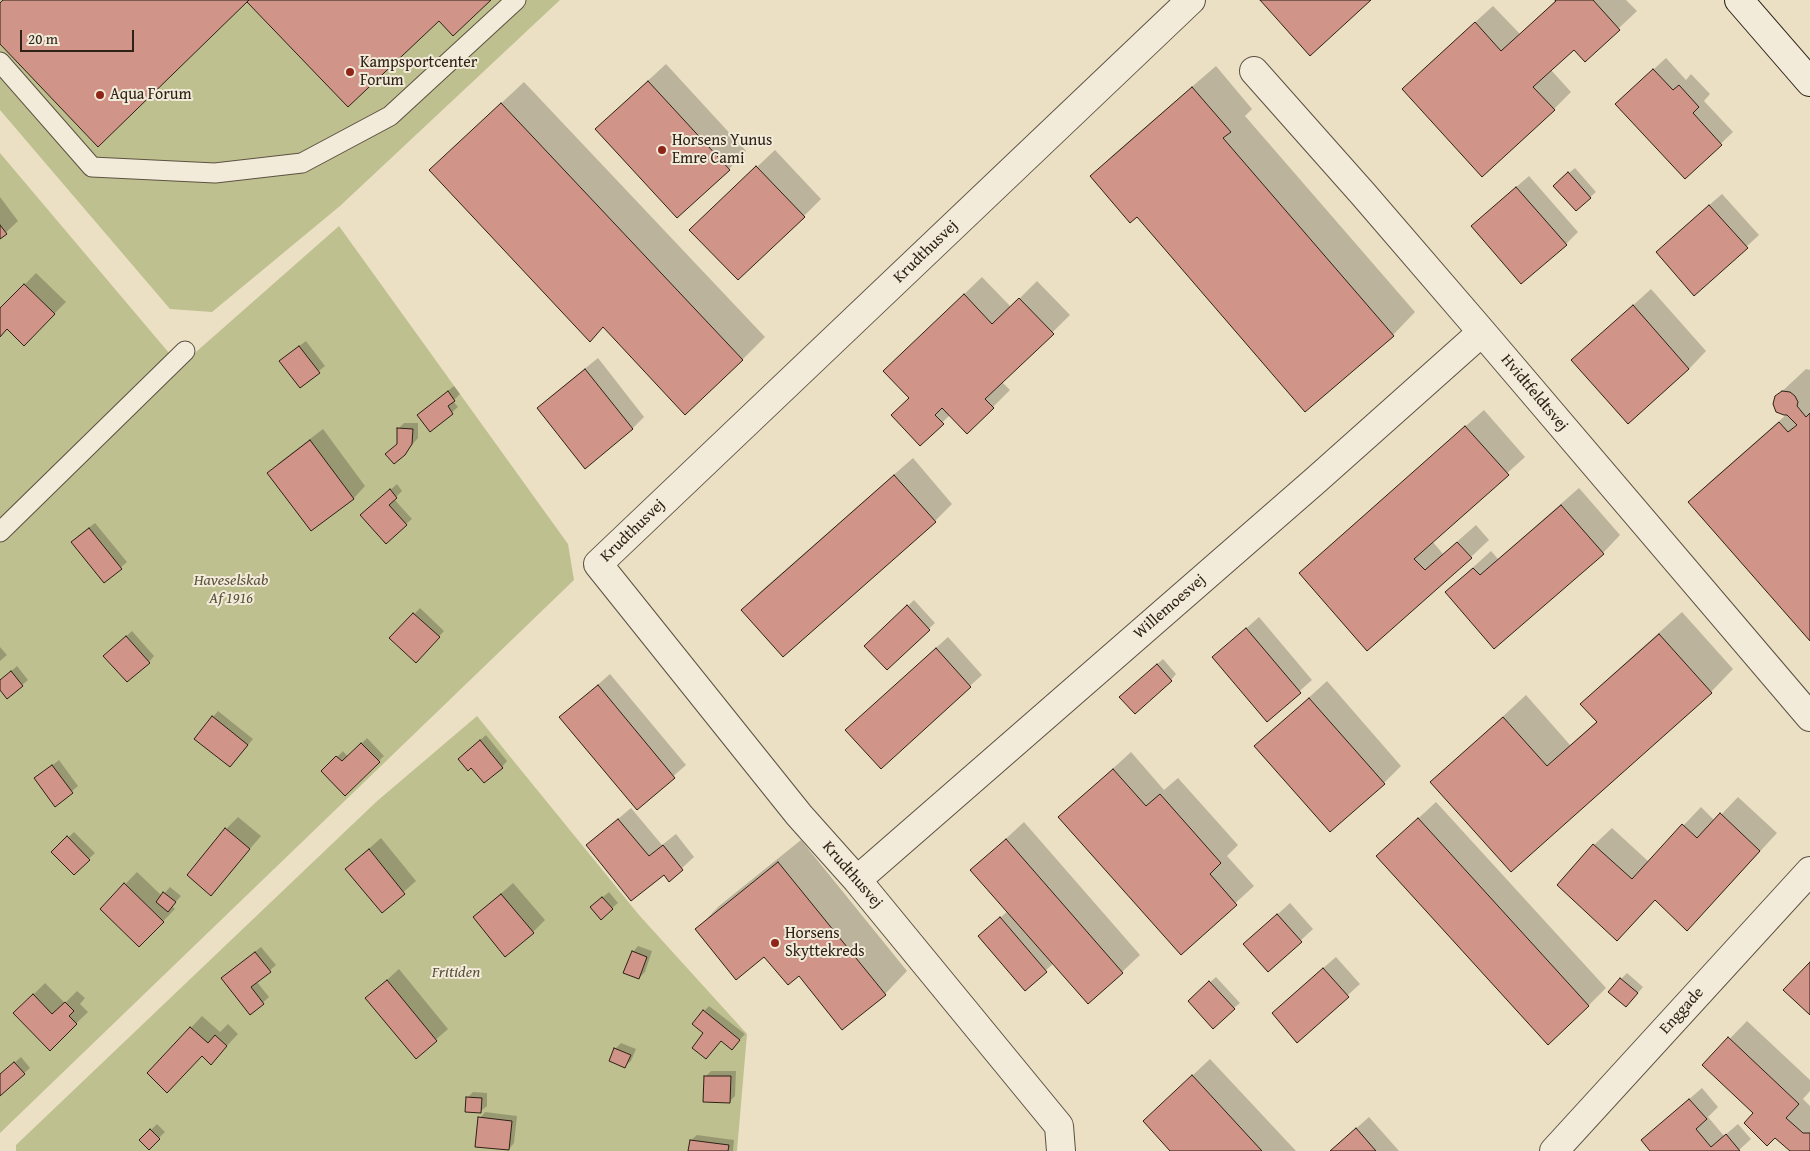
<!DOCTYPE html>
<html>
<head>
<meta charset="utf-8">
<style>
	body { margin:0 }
	#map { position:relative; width:1810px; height:1151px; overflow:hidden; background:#ebe0c4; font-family:"Gentium Book Plus",serif }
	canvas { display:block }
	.scale { position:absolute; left:20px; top:30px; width:114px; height:22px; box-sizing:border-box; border:2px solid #2e2116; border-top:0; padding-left:6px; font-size:15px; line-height:18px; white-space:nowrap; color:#2e2116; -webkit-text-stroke:4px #f2ebd9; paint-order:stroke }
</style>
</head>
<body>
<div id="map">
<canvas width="1810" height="1151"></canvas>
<div class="scale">20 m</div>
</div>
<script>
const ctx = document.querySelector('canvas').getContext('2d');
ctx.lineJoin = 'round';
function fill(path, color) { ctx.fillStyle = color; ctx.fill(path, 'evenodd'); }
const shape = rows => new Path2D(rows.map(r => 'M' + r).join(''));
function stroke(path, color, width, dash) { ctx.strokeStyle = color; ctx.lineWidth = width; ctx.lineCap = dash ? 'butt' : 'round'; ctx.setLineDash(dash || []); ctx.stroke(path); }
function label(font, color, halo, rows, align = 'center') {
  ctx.font = font + ' "Gentium Book Plus",serif'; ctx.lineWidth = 4; ctx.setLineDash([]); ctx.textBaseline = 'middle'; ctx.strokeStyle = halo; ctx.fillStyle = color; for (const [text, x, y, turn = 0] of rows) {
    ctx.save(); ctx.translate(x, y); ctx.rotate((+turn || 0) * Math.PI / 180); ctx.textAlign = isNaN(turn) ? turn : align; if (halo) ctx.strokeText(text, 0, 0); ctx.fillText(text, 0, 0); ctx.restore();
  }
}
const green = shape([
	[0,0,560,0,340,206,212,312,170,309,0,110],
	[0,153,180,366,339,226,568,544,574,580,0,1133],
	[477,716,639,915,747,1034,737,1151,16,1151,16,1145,376,802]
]);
const shadow = shape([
	[1556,0,1626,0,1637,11,1585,60,1574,48,1551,70,1571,92,1554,109,1421,71,1493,6,1520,34],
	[1666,58,1686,80,1691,74,1710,94,1704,101,1733,132,1685,178,1629,92],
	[666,64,746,151,729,169,614,112],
	[1216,66,1252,109,1245,116,1415,312,1393,335,1137,215,1091,176,1114,154],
	[524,82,765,337,742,360,604,326,590,341,453,148],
	[775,150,821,199,804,216,709,212],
	[1575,168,1596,192,1576,210,1560,180],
	[1529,176,1578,232,1566,244,1485,214],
	[1722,194,1759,235,1695,294,1669,240],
	[0,197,18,221,0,238],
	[36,273,66,302,24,344,8,328,0,336,0,310],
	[982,277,1011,307,1037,281,1070,315,1002,382,1010,390,993,407,950,415,920,444,902,354],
	[1651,289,1706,351,1689,369,1573,360],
	[306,341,325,366,300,386,287,355],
	[598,358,644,417,632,429,538,408,550,397],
	[1806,369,1810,370,1810,639,1689,502,1712,480,1786,415,1776,397],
	[454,386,460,394,453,401,458,407,430,431,418,415],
	[1484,410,1525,457,1432,541,1443,554,1476,525,1489,540,1471,557,1367,649,1301,573,1318,556],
	[404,423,418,423,418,438,404,454,398,444,398,429],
	[323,429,365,486,354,498,311,530,268,474,280,462],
	[913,458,952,504,935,521,743,610,760,592],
	[397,484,402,491,394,499,412,519,406,524,368,510],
	[1579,488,1620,535,1603,553,1494,647,1446,592,1491,551,1498,559],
	[95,523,127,562,105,581,78,536],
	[914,600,935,623,887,668,866,646],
	[420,608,444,631,416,661,391,638],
	[1682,612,1733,669,1711,692,1512,870,1432,782,1526,695,1570,745,1597,721,1582,704,1604,682],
	[1259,617,1312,680,1267,720,1214,657],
	[132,631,154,656,149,662,111,650],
	[948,637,982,675,881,767,859,718],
	[0,647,7,655,0,661],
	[1163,659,1176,674,1171,680,1127,691],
	[17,666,28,680,22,685,0,688,0,681],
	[610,674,686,765,637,808,561,717],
	[1327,681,1401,766,1384,783,1256,746],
	[218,711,253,739,236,760,213,717],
	[486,735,507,761,502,767,471,766,465,753],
	[367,738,384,756,345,794,323,771,343,751,348,757],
	[1131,752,1164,790,1178,778,1238,845,1227,856,1254,886,1181,953,1060,817],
	[59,760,78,786,55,805,36,778],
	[1738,797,1777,833,1705,911,1655,899,1635,922,1594,845,1612,828,1649,862,1701,807,1715,821],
	[1436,802,1606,988,1588,1006,1396,839],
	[631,808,662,845,676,834,694,857,669,880,664,873,587,845],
	[238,817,261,836,211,894,226,829],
	[1024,822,1140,955,1122,972,1054,963,1025,989,992,925,1008,911,972,870],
	[74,832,95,853,74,873,53,852],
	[381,838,416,881,382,911,346,869],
	[801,840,907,971,885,994,765,955,697,929,719,906],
	[137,872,162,896,170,887,181,896,172,906,175,909,139,946,101,909],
	[513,883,545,920,533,932,474,917],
	[609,892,618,903,612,908,598,901],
	[1290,903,1313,929,1268,971,1257,933],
	[638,946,652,951,645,972,639,978,633,952],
	[261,947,276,965,257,982,269,997,251,1013,228,973],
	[1336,957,1360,984,1297,1041,1285,1001],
	[399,969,448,1029,416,1057,367,998],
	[1627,973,1643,987,1632,1000,1621,979],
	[1216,977,1240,1003,1234,1008,1195,995],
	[45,983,65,1003,77,991,85,998,80,1004,88,1012,50,1049,15,1013],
	[709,1006,745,1034,737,1043,721,1039,705,1033,704,1011],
	[202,1016,220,1032,228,1024,238,1034,222,1051,202,1055,149,1073],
	[1747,1021,1810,1080,1810,1091,1803,1099,1810,1106,1810,1151,1792,1151,1755,1113,1704,1065],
	[621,1043,636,1049,631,1061,625,1066,615,1049],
	[21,1057,30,1068,0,1094,0,1075],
	[1210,1059,1296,1151,1172,1151,1144,1121],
	[711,1071,736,1071,735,1096,729,1102,705,1077],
	[1702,1088,1718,1107,1708,1117,1724,1136,1738,1124,1751,1139,1738,1151,1651,1151,1642,1140],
	[473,1092,487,1093,487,1106,481,1111,467,1098],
	[485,1112,517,1116,514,1143,509,1149,480,1118],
	[1369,1117,1399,1151,1330,1151,1332,1150],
	[157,1124,165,1132,149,1148,141,1140],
	[697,1135,734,1140,733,1151,689,1151,691,1140]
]);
const building = shape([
	[3,0,249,0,98,147,0,44,0,3,3,0],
	[249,0,491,0,453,36,439,21,348,107,247,2,249,0],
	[1260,0,1371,0,1310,56,1260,0],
	[1555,0,1593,0,1620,30,1585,62,1574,50,1533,87,1555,110,1482,177,1402,89,1475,22,1501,51,1556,1,1555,0],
	[1653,69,1673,90,1679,85,1699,107,1693,113,1722,145,1685,179,1615,104,1653,69],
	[648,81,730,170,677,218,595,129,648,81],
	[1192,87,1231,132,1223,138,1394,336,1305,412,1137,217,1130,223,1090,176,1192,87],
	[501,103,743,360,685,415,603,327,590,342,429,170,501,103],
	[756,166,805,217,738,280,689,230,756,166],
	[1568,172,1591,198,1576,211,1553,186,1568,172],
	[1516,187,1567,245,1521,284,1471,226,1516,187],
	[1709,205,1748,248,1694,296,1656,252,1709,205],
	[0,225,7,234,0,239,0,225],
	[24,284,55,314,24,346,7,329,0,337,0,308,24,284],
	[964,294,992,324,1019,298,1054,334,985,399,994,408,967,434,942,408,935,415,944,424,920,446,891,415,909,398,883,371,964,294],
	[1633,305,1689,369,1628,424,1571,360,1633,305],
	[299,346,320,373,300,388,279,361,299,346],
	[585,369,633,429,585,469,537,408,585,369],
	[448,391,455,401,448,406,453,414,430,432,417,415,448,391],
	[1782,391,1790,392,1795,396,1798,402,1797,406,1806,417,1810,413,1810,641,1688,502,1779,422,1788,432,1797,425,1787,415,1784,415,1776,412,1773,404,1775,396,1782,391],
	[1465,426,1509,475,1414,559,1425,570,1457,542,1472,558,1367,651,1299,573,1465,426],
	[397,428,413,429,412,444,405,455,394,464,385,454,397,444,397,428],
	[310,440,354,499,311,531,267,473,310,440],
	[894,475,936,522,783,657,741,610,894,475],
	[390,489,397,498,389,505,407,525,386,544,360,515,390,489],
	[1561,505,1604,554,1494,649,1445,592,1473,568,1480,575,1561,505],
	[89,528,122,569,104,583,71,542,89,528],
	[907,605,930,630,887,670,864,646,907,605],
	[413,613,440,637,416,663,389,638,413,613],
	[1246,628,1301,693,1267,722,1212,657,1246,628],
	[1659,634,1712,693,1511,872,1430,782,1503,717,1547,766,1597,722,1580,704,1659,634],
	[126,636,150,663,127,682,103,656,126,636],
	[936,648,971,687,881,769,845,730,936,648],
	[1157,664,1172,681,1135,714,1119,697,1157,664],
	[11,671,23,686,7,699,0,690,0,680,11,671],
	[598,685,675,778,637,810,559,717,598,685],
	[1309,698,1385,784,1330,832,1254,746,1309,698],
	[212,716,248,745,230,767,194,739,212,716],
	[480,740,503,768,484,783,471,768,468,771,458,759,480,740],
	[361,743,380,762,345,796,321,771,336,756,342,761,361,743],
	[52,765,73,793,55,807,34,778,52,765],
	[1113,769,1146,806,1160,794,1221,863,1210,874,1237,905,1181,955,1058,817,1113,769],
	[1720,813,1760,851,1687,931,1655,900,1617,941,1557,885,1593,844,1632,879,1682,824,1697,838,1720,813],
	[1418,818,1589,1006,1548,1045,1376,856,1418,818],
	[618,819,649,856,663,845,683,870,669,882,664,875,631,901,586,845,618,819],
	[225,828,250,849,211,896,187,875,225,828],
	[67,836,90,860,74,875,51,852,67,836],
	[1006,839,1123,973,1088,1004,970,870,1006,839],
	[369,849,405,894,382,913,345,869,369,849],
	[778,862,886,995,842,1030,799,976,788,985,764,957,736,980,695,929,778,862],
	[124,883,164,922,139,947,100,909,124,883],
	[163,892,176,902,168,912,156,902,163,892],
	[501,894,534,933,505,957,473,917,501,894],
	[602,897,613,909,601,920,590,907,602,897],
	[1277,914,1302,942,1268,972,1243,944,1277,914],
	[1000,917,1047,972,1025,991,978,936,1000,917],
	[632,951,647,957,639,979,623,973,632,951],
	[255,952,271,972,251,987,264,1004,250,1015,221,978,255,952],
	[1810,962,1810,1015,1783,990,1810,962],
	[1323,968,1349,997,1297,1043,1272,1013,1323,968],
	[1620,978,1638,993,1626,1007,1608,992,1620,978],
	[387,980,437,1041,416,1059,365,998,387,980],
	[1209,981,1235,1009,1213,1029,1188,1001,1209,981],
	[33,994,52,1014,65,1002,74,1011,69,1016,77,1024,50,1051,13,1013,33,994],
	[703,1010,740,1040,732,1050,721,1041,706,1059,692,1048,703,1033,692,1024,703,1010],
	[190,1027,208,1043,215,1035,227,1046,211,1065,202,1056,167,1093,147,1073,190,1027],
	[1728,1037,1799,1104,1786,1118,1803,1133,1810,1133,1810,1151,1790,1151,1775,1138,1767,1146,1744,1123,1753,1113,1702,1065,1728,1037],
	[614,1048,631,1055,625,1068,609,1061,614,1048],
	[14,1062,25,1074,0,1096,0,1074,14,1062],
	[1192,1075,1262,1151,1170,1151,1143,1121,1192,1075],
	[704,1076,731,1076,730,1103,703,1102,704,1076],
	[466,1097,482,1098,481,1113,465,1112,466,1097],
	[1689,1099,1707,1119,1696,1129,1711,1147,1726,1134,1740,1151,1650,1151,1641,1140,1689,1099],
	[478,1117,512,1121,509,1150,475,1147,478,1117],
	[1356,1128,1376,1151,1330,1151,1356,1128],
	[150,1129,160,1139,149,1150,139,1140,150,1129],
	[690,1140,729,1145,728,1151,688,1151,690,1140]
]);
const service = shape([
	[0,62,92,167,215,173,302,163,390,116,516,0],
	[0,532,185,351]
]);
const minor = shape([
	[1254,71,1364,195,1482,332,1810,717],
	[857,880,1316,480,1482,332],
	[1061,1151,1059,1126,857,880,799,815,598,564,1191,0],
	[1554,1151,1810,871]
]);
const secondary = shape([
	[1739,0,1810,82]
]);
const markers = [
	[350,72,5,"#8f2418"],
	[100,95,5,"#8f2418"],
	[662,150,5,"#8f2418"],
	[775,943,5,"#8f2418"]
];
const poiNames = [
	["Kampsportcenter",360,63],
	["Forum",360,81],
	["Aqua Forum",110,95],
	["Horsens Yunus",672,141],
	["Emre Cami",672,159],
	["Horsens",785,934],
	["Skyttekreds",785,952]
];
const streetNames = [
	["Krudthusvej",926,252,-44],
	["Hvidtfeldtsvej",1534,393,50],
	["Krudthusvej",633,531,-44],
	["Willemoesvej",1170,607,-41],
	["Krudthusvej",852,875,49],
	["Enggade",1682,1011,-48]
];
const parkNames = [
	["Haveselskab",231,581],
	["Af 1916",231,599],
	["Fritiden",456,973]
];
fill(green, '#bfc08f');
fill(shadow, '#0003');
fill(building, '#d19488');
stroke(building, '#2e2116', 1);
stroke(service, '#5d5142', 21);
stroke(minor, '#5d5142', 30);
stroke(secondary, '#2e2116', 30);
stroke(service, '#f2ebd9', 19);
stroke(minor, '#f2ebd9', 28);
stroke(secondary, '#f2ebd9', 28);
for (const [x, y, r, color] of markers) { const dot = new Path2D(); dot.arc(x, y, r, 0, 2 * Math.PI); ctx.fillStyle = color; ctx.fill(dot); stroke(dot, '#f2ebd9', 2); }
label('16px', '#2e2116', '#f2ebd9', poiNames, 'left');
label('16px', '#2e2116', '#f2ebd9', streetNames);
label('italic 16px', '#5a513a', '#f2ebd9', parkNames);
</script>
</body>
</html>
